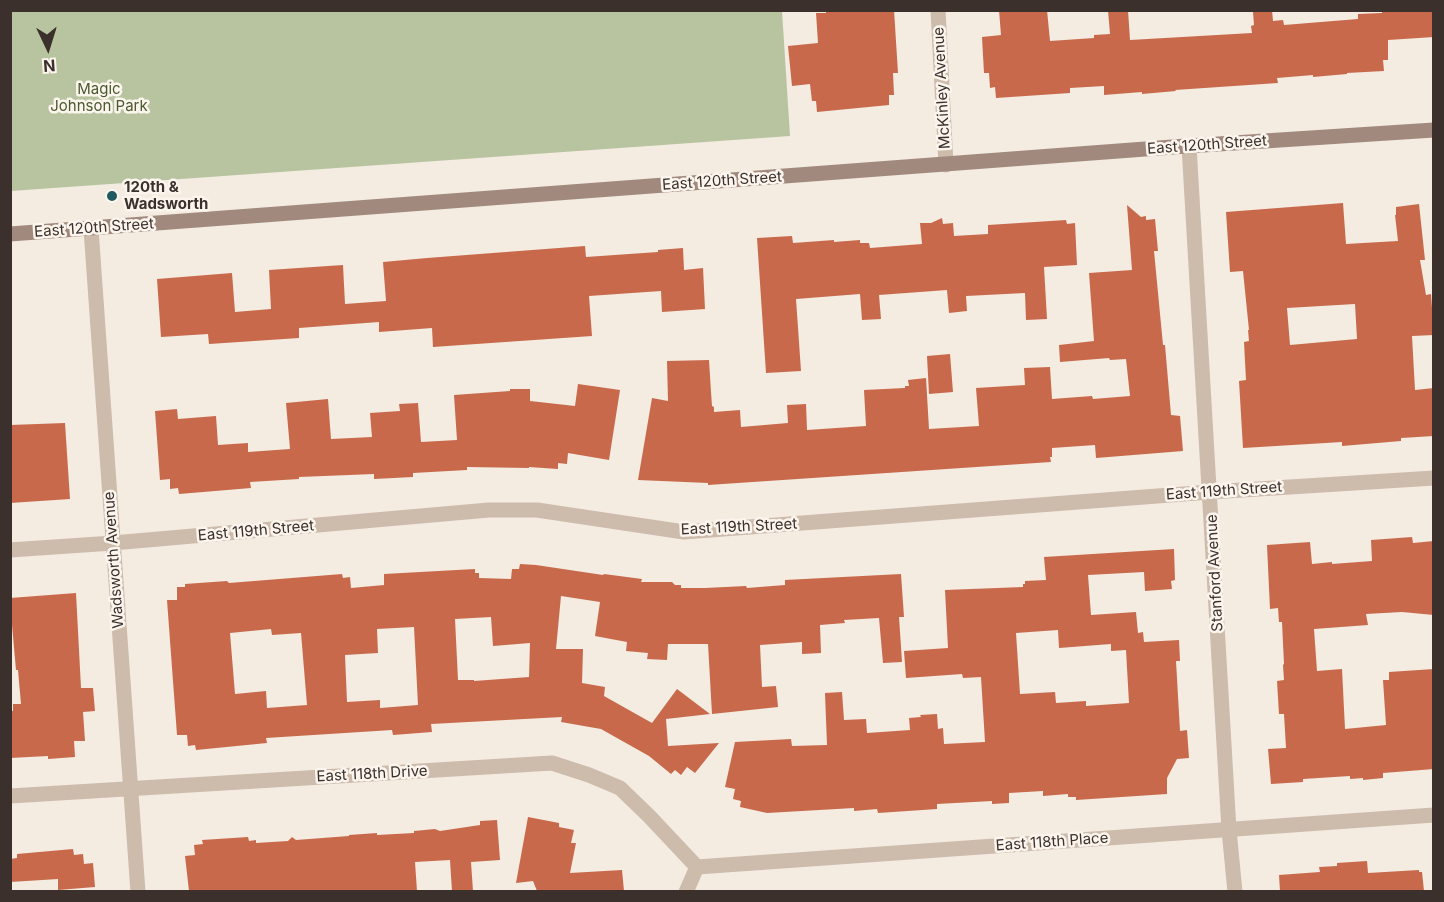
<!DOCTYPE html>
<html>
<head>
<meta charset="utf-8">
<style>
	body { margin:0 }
	#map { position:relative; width:1444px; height:902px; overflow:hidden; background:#f4ebe1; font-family:Inter,sans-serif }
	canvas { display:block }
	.frame { position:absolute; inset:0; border:12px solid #3b302b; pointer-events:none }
	.north { position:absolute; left:18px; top:18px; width:60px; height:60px; -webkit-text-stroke:4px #fbf5ee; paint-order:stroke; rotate:176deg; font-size:16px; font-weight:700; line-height:24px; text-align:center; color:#3b302b }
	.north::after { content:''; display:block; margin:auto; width:21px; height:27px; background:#3b302b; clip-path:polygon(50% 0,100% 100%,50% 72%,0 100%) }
</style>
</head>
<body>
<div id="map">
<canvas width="1444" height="902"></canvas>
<div class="frame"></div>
<div class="north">N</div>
</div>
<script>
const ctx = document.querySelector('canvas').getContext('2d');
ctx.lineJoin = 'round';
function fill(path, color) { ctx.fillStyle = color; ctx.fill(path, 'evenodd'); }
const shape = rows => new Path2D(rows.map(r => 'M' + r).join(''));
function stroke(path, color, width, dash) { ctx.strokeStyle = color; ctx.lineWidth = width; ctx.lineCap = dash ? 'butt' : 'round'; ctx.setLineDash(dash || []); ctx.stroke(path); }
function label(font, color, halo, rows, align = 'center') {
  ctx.font = font + ' Inter,sans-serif'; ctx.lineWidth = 5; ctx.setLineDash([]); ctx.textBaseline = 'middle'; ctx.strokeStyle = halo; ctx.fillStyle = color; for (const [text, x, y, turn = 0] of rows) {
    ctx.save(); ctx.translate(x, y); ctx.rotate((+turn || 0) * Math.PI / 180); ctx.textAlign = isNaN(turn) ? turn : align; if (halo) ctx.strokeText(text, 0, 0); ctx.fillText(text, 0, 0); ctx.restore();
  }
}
const green = shape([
	[11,10,782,11,790,136,11,191]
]);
const building = shape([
	[826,10,894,10,898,73,893,73,894,95,889,95,889,105,817,112,816,101,812,101,810,84,792,86,788,46,818,43,816,13,826,13],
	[999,10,1047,10,1050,41,1094,38,1094,35,1110,34,1108,10,1128,10,1130,40,1252,33,1251,26,1254,25,1253,12,1270,10,1272,10,1273,21,1283,20,1284,25,1358,19,1358,14,1382,13,1382,10,1434,10,1434,37,1388,40,1388,60,1383,60,1384,71,1347,73,1347,74,1313,77,1313,75,1277,78,1278,83,1175,90,1176,91,1142,94,1142,92,1104,95,1104,86,1070,88,1070,93,996,98,995,87,990,88,989,73,984,73,982,37,1001,35],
	[1343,203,1346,244,1398,241,1395,215,1396,215,1396,207,1419,204,1425,260,1420,260,1426,295,1431,294,1434,335,1412,336,1415,390,1434,388,1434,436,1401,438,1401,441,1342,446,1342,442,1243,448,1239,381,1246,380,1244,342,1249,341,1248,330,1249,330,1243,271,1230,272,1226,212],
	[1355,304,1357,339,1290,345,1287,308],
	[1127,205,1141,217,1146,216,1146,220,1155,219,1158,251,1154,251,1163,345,1165,345,1171,415,1180,416,1183,451,1096,458,1095,445,1052,448,1052,457,1050,457,1051,462,708,485,708,483,638,480,652,398,668,401,667,361,709,360,711,392,712,406,714,407,714,412,740,410,741,427,788,423,787,405,806,404,807,430,866,426,864,390,905,388,905,386,909,386,908,380,926,378,929,429,979,426,976,388,1025,385,1024,368,1050,367,1052,399,1092,396,1093,399,1130,396,1126,359,1110,360,1109,358,1060,362,1059,345,1094,341,1089,273,1132,270],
	[942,218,943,224,953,223,954,236,988,234,988,225,1066,220,1067,224,1075,223,1077,265,1044,267,1047,319,1026,320,1025,293,966,296,967,311,949,313,947,290,879,295,881,319,862,320,860,294,796,299,801,371,766,373,757,238,792,236,793,243,834,240,834,242,860,240,860,243,869,243,870,248,922,244,920,223,931,223],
	[585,246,586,257,658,252,658,250,683,248,684,270,703,268,705,309,662,312,661,291,589,296,592,336,433,347,432,328,379,332,379,322,299,328,299,338,209,344,208,334,161,337,157,279,232,273,235,312,271,309,269,270,343,265,345,304,386,301,383,262,427,258],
	[950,354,953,392,929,394,927,356],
	[578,384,620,390,609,460,568,453,567,464,558,463,558,469,529,467,529,468,467,467,467,470,413,473,413,477,374,479,374,474,299,477,299,479,250,482,251,488,179,494,178,488,170,489,170,479,160,480,155,411,177,409,178,419,216,416,218,445,248,443,248,452,290,449,286,403,328,399,331,439,372,437,370,413,400,411,399,404,418,403,421,442,457,440,454,395,510,391,510,389,530,389,530,401,575,406],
	[65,423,70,499,10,503,10,425],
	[1412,537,1413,543,1434,541,1434,615,1402,612,1366,614,1368,625,1314,629,1317,671,1342,669,1345,729,1386,725,1383,680,1389,680,1389,672,1434,669,1434,769,1383,773,1383,778,1363,780,1363,778,1350,779,1350,776,1303,779,1303,782,1271,784,1268,749,1286,748,1284,714,1279,714,1277,681,1284,680,1283,665,1284,664,1282,622,1279,622,1278,608,1270,609,1267,545,1310,542,1312,564,1332,562,1332,564,1372,561,1371,540],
	[1174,549,1175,580,1171,581,1172,589,1145,591,1144,572,1088,575,1091,615,1136,612,1138,633,1143,632,1144,642,1179,640,1180,661,1176,661,1180,731,1187,730,1189,758,1177,759,1167,778,1167,794,1076,800,1076,797,1068,797,1068,794,1043,796,1043,791,1009,793,1009,803,992,804,992,801,937,804,937,809,878,813,877,809,854,811,854,808,767,813,740,807,741,801,733,799,735,789,725,787,735,742,791,739,792,746,827,745,825,693,842,692,844,720,866,719,867,733,910,730,909,718,921,717,920,715,937,714,938,729,943,728,944,744,985,742,981,677,963,678,962,674,906,678,904,651,948,648,945,590,1023,587,1023,584,1025,584,1025,581,1046,580,1044,557],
	[1058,630,1059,648,1111,644,1111,651,1126,650,1129,703,1086,706,1086,701,1056,703,1055,692,1020,694,1016,633],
	[520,564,536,565,603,575,604,574,642,579,641,582,672,582,675,585,681,585,681,588,705,588,746,586,747,588,785,585,785,580,901,574,904,617,899,617,902,662,883,663,879,618,844,620,845,623,820,625,821,653,802,654,802,642,760,645,762,687,776,686,778,707,712,714,708,644,668,644,667,660,647,659,648,653,626,651,627,642,595,636,600,602,561,596,556,649,583,649,582,683,605,687,604,696,652,723,677,689,710,714,666,719,668,746,719,743,695,773,687,767,681,775,675,770,671,774,649,756,601,729,561,722,562,717,431,724,432,732,393,735,392,730,266,738,267,743,196,750,195,745,188,746,187,735,177,735,167,600,177,600,177,587,185,587,185,584,227,581,229,583,342,574,343,578,350,577,351,588,384,585,384,574,475,569,475,573,479,573,479,578,511,579,512,569,519,569],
	[491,617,493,646,530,643,529,677,474,681,474,680,458,680,455,619],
	[414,627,418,705,380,708,380,700,347,702,345,655,378,653,377,629],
	[271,629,272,635,301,633,307,705,267,708,266,691,235,694,230,633],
	[76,593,81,688,93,688,95,711,83,712,85,741,74,741,75,757,48,759,48,756,10,758,10,711,13,711,13,704,21,704,18,670,16,670,12,625,10,625,10,598],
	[528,817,559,823,559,827,574,830,571,843,576,843,570,873,622,870,624,891,537,891,533,881,516,883],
	[497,820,500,860,471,862,473,891,452,891,450,860,415,862,417,891,189,891,185,856,195,855,194,845,203,844,202,840,248,837,249,841,256,840,256,843,288,841,292,837,296,840,349,836,349,835,377,833,377,835,414,833,414,831,435,829,440,831,480,825,480,821],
	[73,849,74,855,83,854,84,864,93,863,95,887,58,890,58,879,10,882,10,859,17,858,17,854],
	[1367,861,1368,873,1419,870,1419,872,1422,872,1424,891,1280,891,1279,875,1320,872,1319,867,1337,866,1337,863]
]);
const street = shape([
	[938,10,946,165],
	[1189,146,1229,830,1235,892],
	[91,229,138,892],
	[10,550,113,543,489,510,537,510,684,532,1210,492,1434,478],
	[10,796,552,763,589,775,620,788,649,816,697,867],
	[697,867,1434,815],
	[686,892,697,867]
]);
const secondary = shape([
	[10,234,1172,147,1434,130]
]);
const markers = [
	[112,196,6,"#1f5a5e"]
];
const streetNames = [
	["McKinley Avenue",942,88,-93],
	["East 120th Street",1207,145,-4],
	["East 120th Street",722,181,-4],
	["East 120th Street",94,228,-4],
	["East 119th Street",1224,491,-4],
	["East 119th Street",739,527,-3],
	["East 119th Street",256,531,-5],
	["Wadsworth Avenue",114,560,-94],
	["Stanford Avenue",1215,573,-93],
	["East 118th Drive",372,774,-3],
	["East 118th Place",1052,842,-4]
];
const parkNames = [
	["Magic",99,89],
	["Johnson Park",99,106]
];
const poiNames = [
	["120th &",124,187],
	["Wadsworth",124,204]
];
fill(green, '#b8c4a0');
fill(building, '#c8694b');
stroke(street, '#cdbbac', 15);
stroke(secondary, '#a18a7d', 15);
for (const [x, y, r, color] of markers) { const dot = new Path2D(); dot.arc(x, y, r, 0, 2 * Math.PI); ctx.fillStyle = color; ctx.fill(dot); stroke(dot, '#fbf5ee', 2); }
label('15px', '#3b302b', '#fbf5ee', streetNames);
label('15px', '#4a5a2e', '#fbf5ee', parkNames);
label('bold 15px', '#3b302b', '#fbf5ee', poiNames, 'left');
</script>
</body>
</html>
